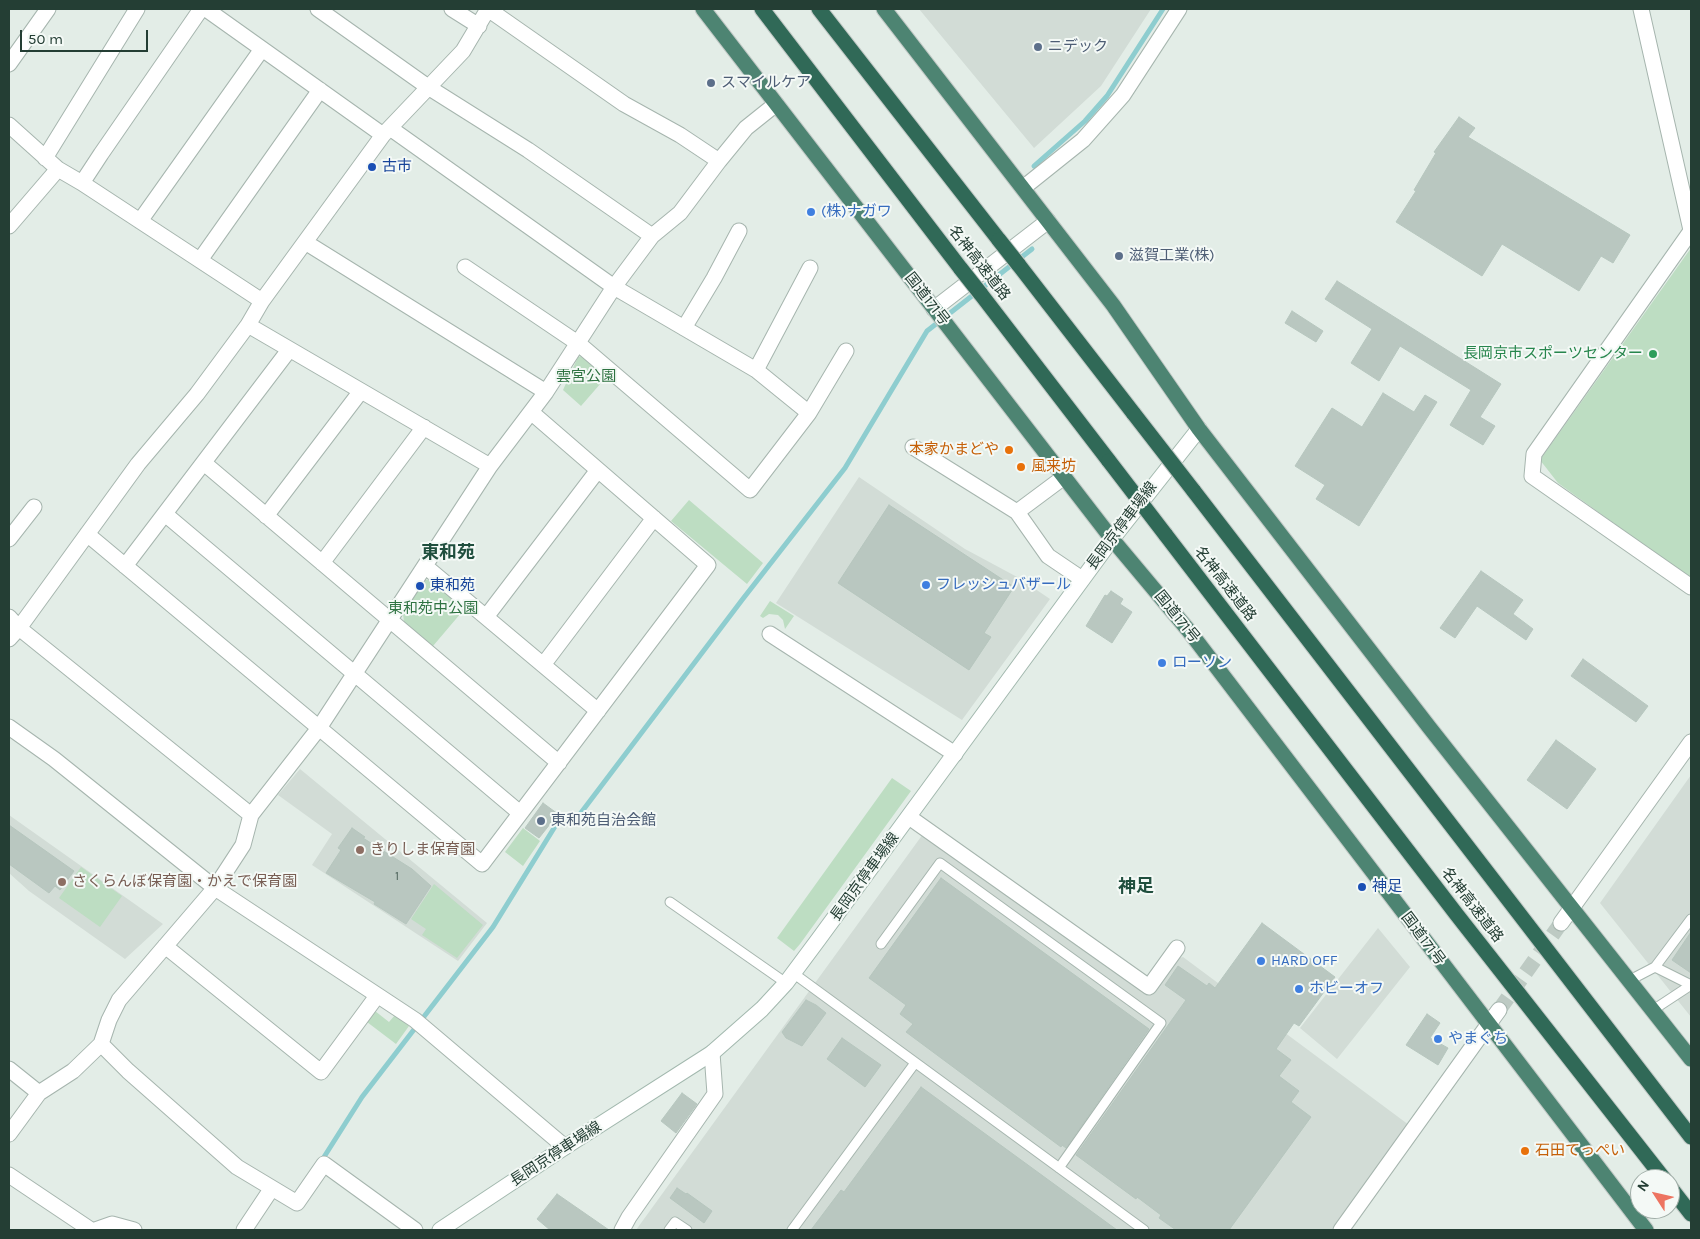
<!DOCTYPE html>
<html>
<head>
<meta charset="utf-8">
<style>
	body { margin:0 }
	#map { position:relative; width:1700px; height:1239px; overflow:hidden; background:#e3ede7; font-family:Karla,sans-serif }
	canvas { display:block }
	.frame { position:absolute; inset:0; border:10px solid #243e34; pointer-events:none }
	.north { position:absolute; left:1630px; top:1169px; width:50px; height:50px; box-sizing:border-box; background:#f4f9f6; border:1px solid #a1aea8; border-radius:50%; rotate:305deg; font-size:14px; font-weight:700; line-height:20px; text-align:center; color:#243e34 }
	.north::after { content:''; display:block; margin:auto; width:18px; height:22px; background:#ed7461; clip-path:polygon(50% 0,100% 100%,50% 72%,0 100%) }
	.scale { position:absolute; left:20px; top:30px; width:128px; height:22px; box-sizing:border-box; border:2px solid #243e34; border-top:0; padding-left:6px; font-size:15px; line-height:18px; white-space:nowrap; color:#243e34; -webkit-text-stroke:4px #f4f9f6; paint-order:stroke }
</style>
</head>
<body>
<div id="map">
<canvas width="1700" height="1239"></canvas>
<div class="frame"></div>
<div class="north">N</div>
<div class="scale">50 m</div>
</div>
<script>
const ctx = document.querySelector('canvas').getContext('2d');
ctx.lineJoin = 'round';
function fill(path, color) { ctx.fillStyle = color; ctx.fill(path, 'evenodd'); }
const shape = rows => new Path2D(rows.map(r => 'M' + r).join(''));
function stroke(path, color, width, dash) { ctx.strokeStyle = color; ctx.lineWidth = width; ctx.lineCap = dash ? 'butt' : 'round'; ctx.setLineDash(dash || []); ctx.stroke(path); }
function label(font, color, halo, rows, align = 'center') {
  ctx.font = font + ' Karla,"Noto Sans JP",sans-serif'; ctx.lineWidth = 4; ctx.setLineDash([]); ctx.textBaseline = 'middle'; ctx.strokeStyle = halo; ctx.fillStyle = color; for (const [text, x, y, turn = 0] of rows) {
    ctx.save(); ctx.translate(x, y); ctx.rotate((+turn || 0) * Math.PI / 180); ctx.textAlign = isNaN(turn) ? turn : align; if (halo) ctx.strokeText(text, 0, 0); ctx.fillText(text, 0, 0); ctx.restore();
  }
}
const built = shape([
	[919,9,1151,9,1101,86,1034,148],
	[859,477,965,549,1019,578,1050,599,962,720,776,603],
	[300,769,487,923,458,961,312,865,332,834,278,795],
	[1691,775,1691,1017,1600,903],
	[9,815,163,924,125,959,29,891,9,873],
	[923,834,1148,991,1176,959,1183,957,1409,1125,1333,1230,636,1230],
	[1378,928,1410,967,1337,1059,1300,1028]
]);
const green = shape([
	[1691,248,1691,579,1558,483,1540,460],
	[585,355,608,375,581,406,563,390,578,357],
	[689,500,763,563,747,584,671,521],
	[434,579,467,606,433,646,404,622,403,614,425,580],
	[770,601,794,616,785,629,783,620,778,615,769,614,763,618,760,616],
	[892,778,911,791,800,944,794,951,777,938],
	[523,828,540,841,523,866,505,852],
	[81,867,122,896,100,927,59,898],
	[434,884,483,925,457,958,422,935,426,929,411,919],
	[375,1011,389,1022,395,1015,409,1026,396,1044,367,1022]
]);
const stream = shape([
	[1034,166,1085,121,1107,96,1163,9],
	[324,1157,362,1097,493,927,559,820,574,822,742,600,845,468,927,331,1032,249]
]);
const building = shape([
	[1459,117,1475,128,1468,137,1630,235,1613,263,1601,256,1579,291,1502,244,1482,276,1396,222,1416,191,1414,190,1436,153,1434,152,1459,117],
	[1337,281,1501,384,1480,417,1495,426,1483,445,1450,425,1471,390,1400,346,1379,381,1351,363,1372,329,1325,299,1337,281],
	[1292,311,1323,331,1316,342,1285,323,1292,311],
	[1383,393,1414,412,1425,395,1437,402,1359,526,1316,499,1325,485,1295,466,1332,408,1362,427,1383,393],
	[889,505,1014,587,984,633,991,637,969,670,838,583,889,505],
	[1481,571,1523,600,1513,614,1533,629,1526,640,1477,606,1455,638,1440,628,1481,571],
	[1111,591,1123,599,1120,604,1132,612,1112,643,1086,626,1105,595,1107,596,1111,591],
	[1583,659,1648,706,1636,722,1571,676,1583,659],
	[1556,740,1596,769,1567,809,1527,780,1556,740],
	[543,803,558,814,539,838,525,828,543,803],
	[9,825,74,871,60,890,55,886,49,893,9,864,9,825],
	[352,828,365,837,363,838,412,869,431,886,406,924,374,904,375,902,326,873,341,850,338,848,352,828],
	[941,878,1149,1029,1066,1148,1062,1145,1061,1147,906,1032,913,1024,900,1014,906,1005,869,978,941,878],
	[1262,923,1335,977,1299,1026,1294,1023,1276,1049,1291,1060,1279,1076,1299,1091,1291,1102,1311,1117,1229,1230,1176,1230,1159,1218,1161,1215,1137,1197,1136,1199,1076,1155,1186,1000,1165,985,1178,966,1207,986,1209,983,1215,988,1262,923],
	[1691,932,1691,973,1672,960,1691,932],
	[806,1000,816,1005,826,1013,802,1046,786,1038,782,1032,806,1000],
	[1427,1014,1440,1023,1430,1038,1448,1048,1438,1065,1406,1045,1427,1014],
	[842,1038,881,1065,865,1087,827,1059,842,1038],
	[921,1087,1117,1230,811,1230,841,1190,844,1192,921,1087],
	[682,1093,697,1104,676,1133,661,1121,682,1093],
	[677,1188,686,1194,687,1193,712,1211,704,1223,670,1198,677,1188],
	[557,1194,609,1230,550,1230,537,1219,557,1194]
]);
const minorTunnel = shape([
	[1499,1010,1561,923]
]);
const service = shape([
	[670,902,786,983],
	[881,944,940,863,1161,1023,1059,1168],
	[1655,967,1691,985],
	[793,973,1144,1230],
	[1630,980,1655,967,1691,919],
	[1653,1010,1691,985],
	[669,1230,675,1222,687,1230],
	[792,1230,915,1063]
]);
const minor = shape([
	[206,9,383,135],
	[318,9,428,87,528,150,652,236],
	[452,9,479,26],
	[488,9,624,104,680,135,719,161],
	[1641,9,1691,230],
	[9,64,48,9],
	[9,125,58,169,82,183,262,301],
	[390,128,614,287,756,370,809,413],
	[45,158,137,9],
	[82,183,101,154,201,9],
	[1023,188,1083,140,1123,95,1179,9],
	[140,221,262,49],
	[9,226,58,169],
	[1691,231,1534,454,1532,476,1691,587],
	[305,242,546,392],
	[200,260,320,90],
	[465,267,579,344,750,490,809,413,846,351],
	[934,309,1048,221],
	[248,325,490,466],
	[684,328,714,278,739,231],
	[756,370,810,268],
	[913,447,1017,512,1064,477],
	[204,463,559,763],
	[1017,512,1048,556,1082,579],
	[165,514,520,813],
	[266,516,361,391],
	[87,534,482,864,708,565,531,412],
	[9,539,34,507],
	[322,563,424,427],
	[125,566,289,350],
	[425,566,598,711],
	[9,617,19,628,251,815],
	[486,617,598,470],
	[770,634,955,754],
	[9,639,19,628,138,464,197,394,248,325,262,301,383,135,463,51,488,9],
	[543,665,654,518],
	[9,727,54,759,215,888,415,1020,565,1147],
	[909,817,1149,987,1177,948],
	[1561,923,1691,742],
	[165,946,321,1072,377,996],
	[1488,1025,1499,1010],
	[101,1044,128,1071,237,1167,297,1203,324,1164,415,1230],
	[9,1069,39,1093,73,1071,101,1044,109,1020,119,1000,215,888,243,845,251,815,319,728,490,466,546,392,614,287,652,236,680,213,719,161,746,128,776,104],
	[9,1134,39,1093],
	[9,1175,91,1230],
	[95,1230,112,1224,134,1230],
	[244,1230,272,1188],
	[622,1230,629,1217,715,1094,712,1053]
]);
const tertiary = shape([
	[1341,1230,1488,1025]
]);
const secondary = shape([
	[440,1230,565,1147,712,1053,762,1009,786,983,818,940,1112,539,1199,429]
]);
const trunk = shape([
	[703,9,1112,539,1189,631,1646,1230],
	[884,9,1113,305,1199,429,1429,727,1691,1059]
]);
const motorway = shape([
	[762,9,961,269],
	[819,9,999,240],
	[1018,264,1134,414],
	[980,293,1109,461],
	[1193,490,1691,1137],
	[1165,534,1457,915,1664,1179],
	[1670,1187,1691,1214]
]);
const motorwayBridge = shape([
	[999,240,1018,264],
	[961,269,980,293],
	[1134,414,1193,490],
	[1109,461,1165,534]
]);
const markers = [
	[1038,47,5,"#5c6f8a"],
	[711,83,5,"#5c6f8a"],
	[372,167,5,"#1a4fb4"],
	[811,212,5,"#3f7fe0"],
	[1119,256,5,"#5c6f8a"],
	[1653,354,5,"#2e9e5b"],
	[1009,450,5,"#e8710a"],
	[1021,467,5,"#e8710a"],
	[926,585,5,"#3f7fe0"],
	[420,586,5,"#1a4fb4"],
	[1162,663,5,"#3f7fe0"],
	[541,821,5,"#5c6f8a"],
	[360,850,5,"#8d6e63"],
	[62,882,5,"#8d6e63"],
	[1362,887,5,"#1a4fb4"],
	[1261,961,5,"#3f7fe0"],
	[1299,989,5,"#3f7fe0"],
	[1438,1039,5,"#3f7fe0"],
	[1525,1151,5,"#e8710a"]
];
const numberNames = [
	["1",397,877]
];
const serviceNames = [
	["ニデック",1048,47],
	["スマイルケア",721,83],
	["滋賀工業(株)",1129,256],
	["東和苑自治会館",551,821]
];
const transitNames = [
	["古市",382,167],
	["東和苑",430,586],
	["神足",1372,887]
];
const shopNames = [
	["(株)ナガワ",821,212],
	["フレッシュバザール",936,585],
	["ローソン",1172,663],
	["HARD OFF",1271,961],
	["ホビーオフ",1309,989],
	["やまぐち",1448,1039]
];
const streetNames = [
	["名神高速道路",979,263,52],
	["国道171号",927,299,52],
	["長岡京停車場線",1122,526,-53],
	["名神高速道路",1225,584,52],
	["国道171号",1177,617,51],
	["長岡京停車場線",865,877,-54],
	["名神高速道路",1472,905,52],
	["国道171号",1423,939,53],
	["長岡京停車場線",556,1154,-33]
];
const leisureNames = [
	["長岡京市スポーツセンター",1643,354]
];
const parkNames = [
	["雲宮公園",586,377],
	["東和苑中公園",433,609]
];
const foodNames = [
	["本家かまどや",999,450,"right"],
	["風来坊",1031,467],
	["石田てっぺい",1535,1151]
];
const educationNames = [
	["きりしま保育園",370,850],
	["さくらんぼ保育園・かえで保育園",72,882]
];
const quarterNames = [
	["東和苑",448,553],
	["神足",1136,887]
];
fill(built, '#d2dcd6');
fill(green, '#bdddc2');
stroke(stream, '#8ecdcf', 5);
fill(building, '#b9c7c0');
stroke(building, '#b6c6be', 1);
stroke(minorTunnel, '#bdcac3', 15, [15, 8]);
stroke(service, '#a6b5ae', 11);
stroke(minor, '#a6b5ae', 17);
stroke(tertiary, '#a6b5ae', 17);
stroke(secondary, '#a2b8ae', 17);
stroke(trunk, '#c2c9c6', 17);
stroke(motorway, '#c2c9c6', 17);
stroke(service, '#fff', 9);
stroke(minor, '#fff', 15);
stroke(tertiary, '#fff', 15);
stroke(secondary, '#fff', 15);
stroke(trunk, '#4d8472', 15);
stroke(motorway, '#306957', 15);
stroke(motorwayBridge, '#c2c9c6', 17, []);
stroke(motorwayBridge, '#306957', 15);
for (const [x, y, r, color] of markers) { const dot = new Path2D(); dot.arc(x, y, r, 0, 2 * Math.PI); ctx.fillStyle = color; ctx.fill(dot); stroke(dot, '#f4f9f6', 2); }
label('12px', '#496057', null, numberNames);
label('15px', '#4e5e75', '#f4f9f6', serviceNames, 'left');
label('15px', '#164399', '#f4f9f6', transitNames, 'left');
label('15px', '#366cbe', '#f4f9f6', shopNames, 'left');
label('15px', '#243e34', '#f4f9f6', streetNames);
label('15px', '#27864d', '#f4f9f6', leisureNames, 'right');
label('15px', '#2f7342', '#f4f9f6', parkNames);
label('15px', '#c56008', '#f4f9f6', foodNames, 'left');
label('15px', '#785e54', '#f4f9f6', educationNames, 'left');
label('bold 18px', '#204f3e', '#f4f9f6', quarterNames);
</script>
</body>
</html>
